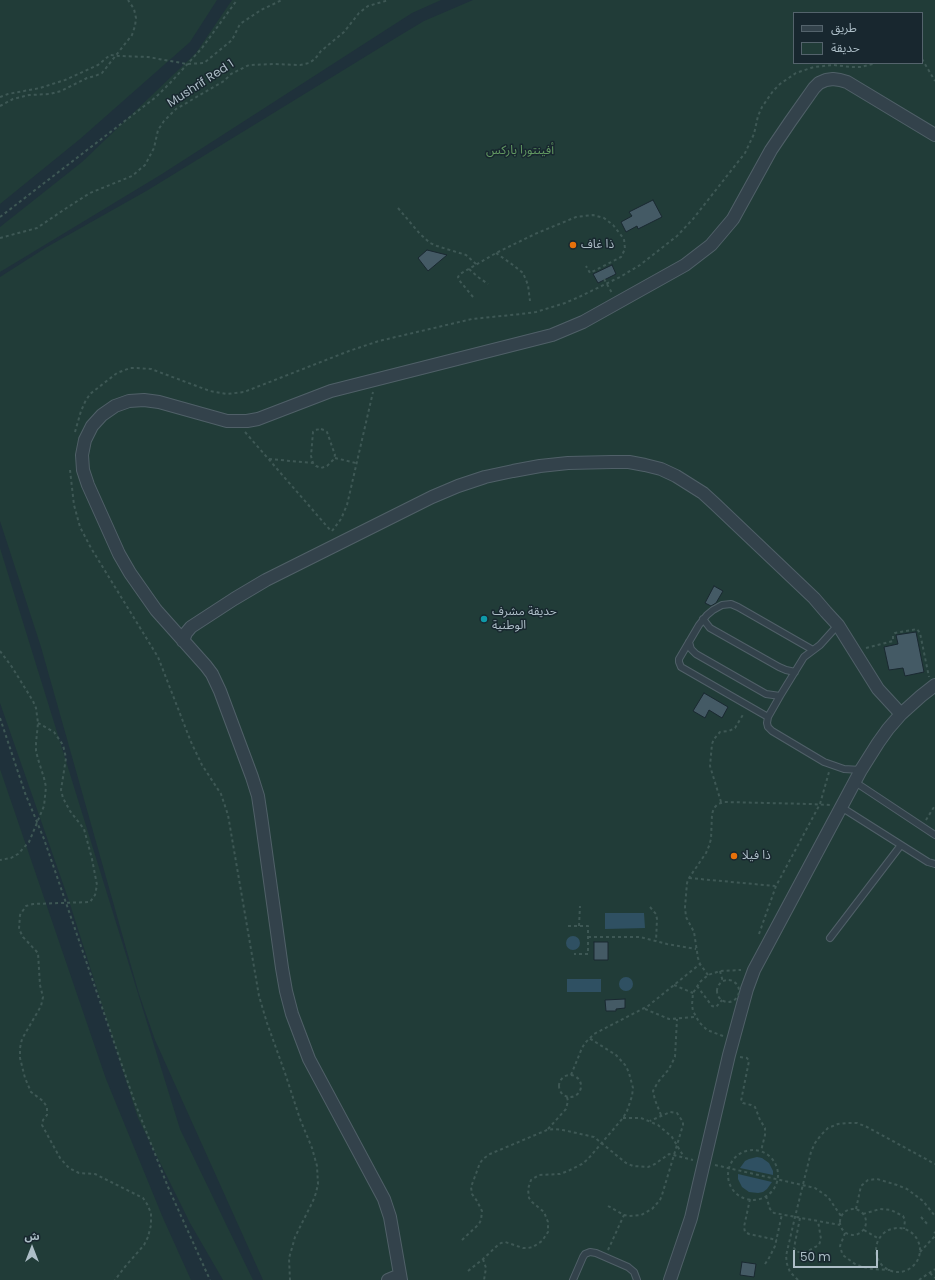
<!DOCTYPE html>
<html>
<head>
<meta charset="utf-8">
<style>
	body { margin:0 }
	#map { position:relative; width:935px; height:1280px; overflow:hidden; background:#1f313b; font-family:Poppins,"Noto Sans Arabic",sans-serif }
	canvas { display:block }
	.legend { position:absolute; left:793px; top:12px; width:130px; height:52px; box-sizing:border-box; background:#18272f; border:1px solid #54636c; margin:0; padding:5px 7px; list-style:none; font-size:12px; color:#adbec7 }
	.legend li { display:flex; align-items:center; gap:8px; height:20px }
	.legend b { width:20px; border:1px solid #54636c }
	.north { position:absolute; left:12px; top:1228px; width:40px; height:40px; -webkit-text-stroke:3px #18272f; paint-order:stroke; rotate:0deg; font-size:11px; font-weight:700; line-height:16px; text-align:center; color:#adbec7 }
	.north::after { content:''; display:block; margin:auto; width:14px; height:18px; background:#adbec7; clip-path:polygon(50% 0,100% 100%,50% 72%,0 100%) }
	.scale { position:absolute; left:793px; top:1250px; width:85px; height:18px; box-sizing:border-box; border:2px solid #adbec7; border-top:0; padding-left:5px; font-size:12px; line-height:14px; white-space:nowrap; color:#adbec7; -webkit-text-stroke:3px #18272f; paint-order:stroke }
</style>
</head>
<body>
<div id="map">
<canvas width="935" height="1280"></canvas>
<ul class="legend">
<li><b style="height:5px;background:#33424b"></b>طريق</li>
<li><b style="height:11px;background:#213c38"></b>حديقة</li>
</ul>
<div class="north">ش</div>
<div class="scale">50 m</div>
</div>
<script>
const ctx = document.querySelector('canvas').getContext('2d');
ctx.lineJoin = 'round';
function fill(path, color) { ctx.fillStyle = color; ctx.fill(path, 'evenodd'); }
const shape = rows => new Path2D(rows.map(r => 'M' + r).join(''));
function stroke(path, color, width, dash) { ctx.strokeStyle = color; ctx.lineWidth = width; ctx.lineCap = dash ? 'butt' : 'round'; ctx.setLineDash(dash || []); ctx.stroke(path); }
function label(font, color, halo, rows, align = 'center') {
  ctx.font = font + ' Poppins,"Noto Sans Arabic",sans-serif'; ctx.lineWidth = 3; ctx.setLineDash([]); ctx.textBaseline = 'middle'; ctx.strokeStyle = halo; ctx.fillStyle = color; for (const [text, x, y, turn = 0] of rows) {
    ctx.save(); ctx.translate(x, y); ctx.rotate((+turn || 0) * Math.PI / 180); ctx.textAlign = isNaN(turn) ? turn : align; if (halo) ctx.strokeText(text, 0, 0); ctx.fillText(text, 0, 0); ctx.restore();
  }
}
const green = shape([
	[0,0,217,0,190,42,80,139,0,204],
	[232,0,441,0,412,13,162,174,0,272,0,227,82,162,196,53],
	[473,0,935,0,935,1280,263,1280,155,1040,139,994,41,647,0,521,0,277,47,247,148,190,399,36,424,21],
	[794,13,922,13,922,63,794,63],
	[0,548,180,1129,253,1280,223,1280,190,1223,138,1118,69,901,0,703],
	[0,769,106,1079,163,1218,191,1280,0,1280]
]);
const water = shape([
	[605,913,644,913,645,928,605,929],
	'566 943a7 7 0 1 1 14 0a7 7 0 1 1-14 0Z',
	'619 984a7 7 0 1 1 14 0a7 7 0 1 1-14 0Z',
	[567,979,601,979,601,992,567,992],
	[757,1157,762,1158,769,1163,773,1171,773,1175,740,1168,745,1161,749,1159],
	[738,1174,772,1182,767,1189,763,1192,758,1193,749,1192,742,1187,738,1179]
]);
const building = shape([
	[653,200,662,217,638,229,637,226,626,232,621,222,632,216,629,212,653,200],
	[427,250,447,255,428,271,418,258,427,250],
	[612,265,616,274,598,283,593,274,612,265],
	[714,586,723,591,716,603,711,606,705,603,714,586],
	[916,632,924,672,905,676,903,668,889,670,884,647,898,644,896,635,916,632],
	[704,693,728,707,722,718,709,710,705,718,693,711,704,693],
	[594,942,608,942,608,960,594,960,594,942],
	[625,999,625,1008,616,1009,616,1011,606,1011,605,1000,625,999],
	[742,1262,756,1264,754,1277,740,1275,742,1262]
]);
const path = shape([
	[922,59,935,81],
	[0,97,8,94,40,88,65,80,98,65,110,55,120,56,148,57,187,64,204,63,232,40,240,24,261,10,282,0],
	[0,106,13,99,29,95,50,94,61,91,87,78,95,76,102,73,132,35,135,26,136,18,134,9,128,0],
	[398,208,420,234,430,243,437,246,466,255,476,264],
	[0,217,156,97,172,81,202,48,237,0],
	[0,238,37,228,65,209,90,193,132,176,145,165,154,148,158,130,164,121,176,109,224,81,231,74,249,65,273,64,300,65,309,63,315,59,321,51,344,32,359,13,368,6,389,0],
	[496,253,513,265,523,273,528,285,530,301],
	[469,269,478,277,488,284],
	[604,279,612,293],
	[473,297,459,280,458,277,460,274,496,253,535,234,576,217,593,215,604,218,613,225,624,239,625,249,621,257,617,259,590,273,586,266],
	[321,429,324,430,327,432,335,455,333,460,327,466,321,468,316,466,313,463,311,456,313,432,315,430,321,429],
	[75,432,81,411,85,402,90,394,117,373,130,368,137,368,151,369,210,391,227,394,244,392,349,351,379,341,472,319,521,314,536,312,565,303,579,297,620,277,640,265,677,236,693,219,745,153,754,134,758,116,762,107,773,91,780,84,796,73,814,67,833,65,851,67,861,67,876,63],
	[245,432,331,531],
	[335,458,356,463],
	[269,459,313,463],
	[70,470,74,505,80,527,91,548,158,657,191,742,202,765,221,794,228,815,259,996,267,1023,285,1073,300,1119,312,1148,317,1166,318,1184,316,1193,313,1201,295,1237,292,1248,289,1258,290,1280],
	[332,531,341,519,347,505,373,392],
	[866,648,893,641,893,635,895,633,917,629,920,633,929,677],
	[0,651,12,667,33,701,36,708,38,723,36,743,36,751,38,759,44,778,46,787,44,806,29,842,18,854,11,858,0,860],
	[0,718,25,793,44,839,135,1103,168,1187,210,1280],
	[38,723,54,732,63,745,66,758,61,790,63,798,70,811,84,829,92,859,97,885,95,895,90,902,33,904,26,906,20,915,19,929,23,937,38,953,40,985,43,997,41,1006,22,1039,20,1048,20,1058,25,1078,31,1092,43,1101,47,1107,47,1115,43,1120,42,1125,60,1158,69,1168,79,1173,95,1174,143,1198,147,1204,151,1213,151,1225,148,1237,144,1245,124,1268,115,1280],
	[721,802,710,766,712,744,714,739,720,732,729,731,735,728,744,713],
	[926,820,934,807],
	[689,878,775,886],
	[650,907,656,914,657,919,656,941],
	[568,926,588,926,588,954,574,954],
	[579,926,580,906],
	[759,934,776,886,820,804,829,772],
	[588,937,640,937,667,944,696,949],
	[720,971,723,982],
	[708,975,700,964,698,958,694,932,686,917,685,907,687,883,689,878,706,853,709,846,711,839,712,814,714,808,718,804,724,802,810,804,830,805],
	'717 991a11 11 0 1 1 22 0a11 11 0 1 1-22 0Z',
	[674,985,693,993],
	[697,986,712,1006,716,1007,722,1000],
	[645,1009,669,1019,695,1017],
	[723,1036,707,1030,699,1022,693,1011,692,1005,693,993,700,982,708,975,720,971,741,970],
	[740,1057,747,1058,749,1061,741,1101,743,1103,751,1105,755,1107,760,1120,765,1128,765,1135,761,1151],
	'559 1086a11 11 0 1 1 22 0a11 11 0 1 1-22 0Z',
	[571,1075,582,1048,585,1043,594,1034,648,1006,700,964],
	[661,1115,655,1100,653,1091,658,1082,669,1069,675,1057,677,1019],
	[623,1118,641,1118,658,1125,672,1137,684,1157],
	[548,1129,566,1109,568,1101,567,1097],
	'728 1175a25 25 0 1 1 50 0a25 25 0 1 1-50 0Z',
	[715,1165,815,1188,828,1197,841,1216],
	[766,1196,770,1209,774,1213,840,1225],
	[750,1199,744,1227,745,1232,749,1234,777,1240],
	[608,1206,624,1215,629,1216,641,1215,652,1209,660,1200,662,1195,683,1125,683,1122,677,1113,670,1112,650,1121],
	'840 1222a13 13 0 1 1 26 0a13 13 0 1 1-26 0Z',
	[856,1209,861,1186,868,1180,877,1179,897,1185,907,1189,923,1201,935,1216],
	[863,1214,880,1209,891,1210,903,1216,905,1220,904,1229],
	[921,1217,929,1226],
	[800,1218,794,1248,797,1252,799,1252,808,1251,819,1245,821,1239,818,1221],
	'876 1250a22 22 0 1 1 44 0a22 22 0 1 1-44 0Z',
	[864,1230,879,1239],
	[934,1232,935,1233],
	[845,1233,840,1246,842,1253,844,1256,855,1264,863,1267,872,1269,890,1270],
	[462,1240,479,1224,481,1220,482,1211,477,1201,472,1194,471,1187,480,1163,483,1159,490,1154,547,1130,555,1129,563,1130,594,1137,626,1163,633,1166,648,1167,655,1164,669,1154,693,1160],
	[608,1250,624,1215],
	[920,1252,935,1236],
	[483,1259,486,1268,484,1280],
	[765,1264,769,1258,775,1246,782,1214],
	[468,1271,483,1259,498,1245,501,1243,505,1242,523,1248,528,1248,533,1247,542,1241,548,1232,548,1222,544,1212,532,1202,529,1198,528,1189,531,1180,539,1175,560,1174,568,1171,582,1164,588,1159,623,1118,627,1111,632,1096,633,1088,629,1073,626,1066,616,1055,589,1038],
	[930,1273,935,1278],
	[798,1280,790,1272,787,1264,786,1256,795,1217,811,1152,815,1143,821,1135,828,1128,838,1124,847,1123,857,1123,867,1127,935,1164],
	[919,1280,935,1269]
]);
const service = shape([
	[703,619,710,628,779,667,786,670,795,672],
	[838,625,820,645,804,657,780,696,768,717,767,723,768,727,772,731,824,762,844,769,861,770],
	[689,642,691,649,696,654,766,694,780,696],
	[768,717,681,667,679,662,679,659,699,625,707,615,713,610,722,605,731,604,738,607,813,650],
	[855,782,935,835],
	[841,807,928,862,935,864],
	[830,938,901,845],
	[573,1280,583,1257,585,1254,590,1252,596,1253,628,1267,634,1272,637,1280]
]);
const minor = shape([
	[183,641,186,633,191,627,234,599,266,580,432,497,458,486,485,477,513,471,540,466,568,463,612,462,629,462,645,465,661,469,676,476,703,493,715,504,814,598,826,612,838,625,878,689,901,714],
	[388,1280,400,1275],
	[401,1280,390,1217,384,1199,309,1059,292,1014,286,991,282,968,261,816,258,796,252,777,220,691,212,674,206,666,156,610,130,573,119,554,88,485,83,470,82,455,85,440,92,426,102,415,115,406,129,401,144,400,159,402,227,421,247,421,258,419,331,391,552,335,583,322,685,265,711,245,733,219,771,150,790,122,814,88,819,83,826,80,833,79,840,80,847,82,935,135],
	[670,1280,691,1218,729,1055,747,989,754,970,861,770,878,743,888,729,901,714,921,696,935,685]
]);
const markers = [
	[573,245,4,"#e8710a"],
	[484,619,4,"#0f9aa8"],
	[734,856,4,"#e8710a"]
];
const streetNames = [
	["Mushrif Red 1",201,84,-33]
];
const parkNames = [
	["أفينتورا باركس",520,151]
];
const poiNames = [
	["ذا غاف",581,245],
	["حديقة مشرف",492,612],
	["الوطنية",492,626],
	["ذا فيلا",742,856]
];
fill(green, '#213c38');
fill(water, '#2f5062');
fill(building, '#445a65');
stroke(building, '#1a2931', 1);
stroke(service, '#506068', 8);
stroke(minor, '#506068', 14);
stroke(path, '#3e5855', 2, [3, 3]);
stroke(service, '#33424b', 6);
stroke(minor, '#33424b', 12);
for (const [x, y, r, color] of markers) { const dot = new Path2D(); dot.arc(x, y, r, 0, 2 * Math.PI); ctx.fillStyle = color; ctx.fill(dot); stroke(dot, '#18272f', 1.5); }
label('12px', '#adbec7', '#18272f', streetNames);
label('12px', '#639a62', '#18272f', parkNames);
label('12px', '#adbec7', '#18272f', poiNames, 'left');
</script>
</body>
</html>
